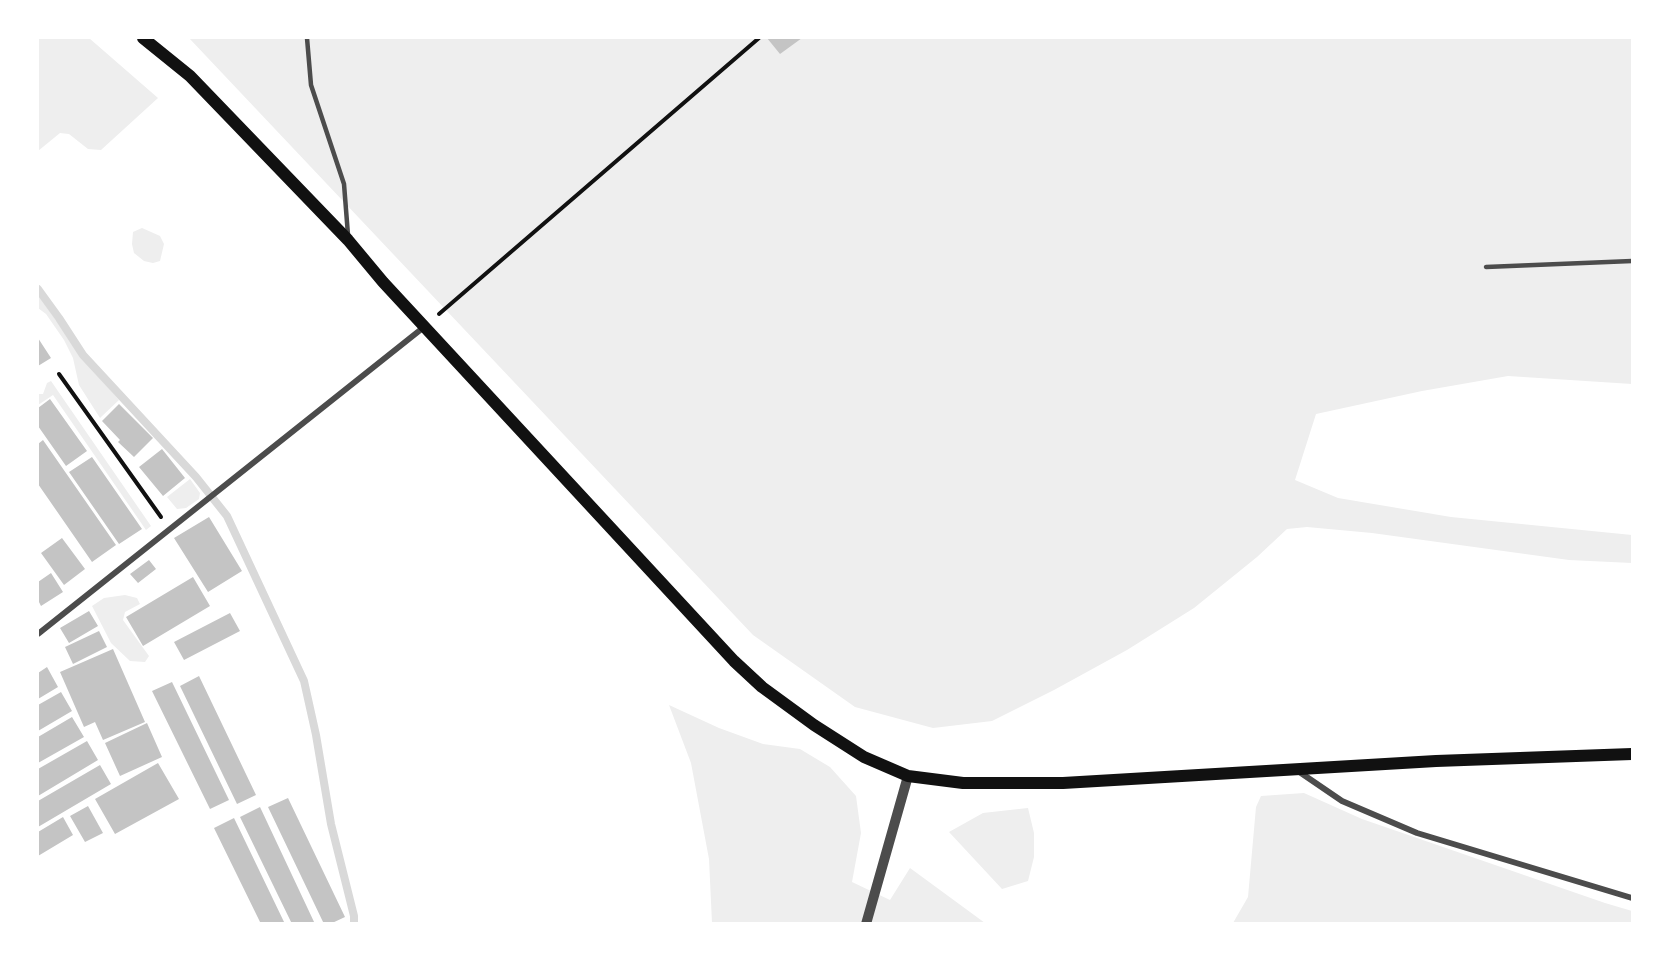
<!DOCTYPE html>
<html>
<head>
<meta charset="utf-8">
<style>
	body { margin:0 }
	#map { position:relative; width:1670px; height:961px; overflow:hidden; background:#fff; font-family:"IBM Plex Sans",sans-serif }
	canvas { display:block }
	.frame { position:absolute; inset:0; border:39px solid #fff; pointer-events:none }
</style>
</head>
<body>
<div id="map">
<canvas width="1670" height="961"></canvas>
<div class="frame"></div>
</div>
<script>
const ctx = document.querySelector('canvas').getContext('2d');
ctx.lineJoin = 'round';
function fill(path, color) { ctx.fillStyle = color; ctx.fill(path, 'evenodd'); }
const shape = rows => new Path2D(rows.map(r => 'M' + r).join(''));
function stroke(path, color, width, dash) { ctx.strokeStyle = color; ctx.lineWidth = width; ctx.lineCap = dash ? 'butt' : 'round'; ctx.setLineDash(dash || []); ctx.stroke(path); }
const green = shape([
	[38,38,89,38,158,98,101,150,88,149,69,134,60,133,38,151],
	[189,38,1632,38,1632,384,1508,376,1422,391,1316,414,1295,480,1338,498,1451,517,1632,535,1632,563,1569,560,1372,533,1307,527,1287,529,1257,557,1194,608,1127,650,1054,690,992,721,933,728,855,707,753,635],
	[142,228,160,236,164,244,160,261,153,263,144,261,134,253,132,244,133,232],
	[38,294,81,356,119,400,100,418,79,385,73,358,64,340,46,314,38,308],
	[51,381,151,526,146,530,53,395,38,405,38,394,43,394,47,383],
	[190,479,200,493,199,499,186,508,177,509,167,497],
	[125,595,137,598,140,604,125,612,123,620,149,656,145,662,130,661,111,643,92,606,104,598],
	[669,705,719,728,763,744,800,749,830,767,856,796,861,833,852,882,890,900,910,868,985,923,712,923,709,859,691,763],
	[1304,793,1362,819,1605,903,1632,911,1632,923,1233,923,1248,897,1256,807,1261,796],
	[1028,808,1034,833,1034,857,1028,881,1002,889,949,832,983,813]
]);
const stream = shape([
	[38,289,59,318,83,355,196,477,227,516,304,681,316,735,331,824,354,916,354,924]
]);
const building = shape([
	[767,38,802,38,780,54],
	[38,338,51,358,38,366],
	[50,399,87,451,66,466,38,426,38,408],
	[119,404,153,438,134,457,118,442,120,440,102,421],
	[43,440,116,545,92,562,38,484,38,444],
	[162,449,185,478,163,496,139,467],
	[92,457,142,529,119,544,69,472],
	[209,517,242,571,208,592,174,538],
	[62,538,85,569,64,585,41,553],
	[149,560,156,569,138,583,130,574],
	[51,573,63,592,41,606,38,600,38,582],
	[193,577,210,606,143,646,126,617],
	[89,611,98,626,69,643,60,628],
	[230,613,240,631,184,660,174,642],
	[99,631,107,647,73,664,65,647],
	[113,649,145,722,103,740,95,722,84,727,60,672],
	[47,667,58,687,38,699,38,673],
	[199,676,256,795,237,804,180,686],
	[172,682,229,800,210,809,152,691],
	[61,692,72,711,38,731,38,705],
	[72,717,84,737,38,763,38,737],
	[147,723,162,757,120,776,105,743],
	[87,741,98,760,38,796,38,769],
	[158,763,179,799,115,834,95,799],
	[100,765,111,784,38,827,38,801],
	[288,798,345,917,330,924,324,924,268,807],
	[88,806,103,833,85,842,70,816],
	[260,807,315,924,292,924,240,817],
	[63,817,73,835,38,856,38,832],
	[234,818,285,924,261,924,214,828]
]);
const path = shape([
	[439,314,759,38],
	[59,374,161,517]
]);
const service = shape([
	[307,38,311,85,344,184,348,235],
	[1486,267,1632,261]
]);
const minor = shape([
	[38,634,424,327],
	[1298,771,1342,801,1417,833,1632,898]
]);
const tertiary = shape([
	[866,924,908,776]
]);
const secondary = shape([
	[143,38,190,76,348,240,383,282,734,661,762,687,814,725,864,757,908,776,963,783,1063,783,1436,761,1632,754]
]);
fill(green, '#eee');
stroke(stream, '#d9d9d9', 8);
fill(building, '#c4c4c4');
stroke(path, '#111', 4);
stroke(service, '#4c4c4c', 4.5);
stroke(minor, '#4c4c4c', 6);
stroke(tertiary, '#4c4c4c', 10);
stroke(secondary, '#111', 12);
</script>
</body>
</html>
